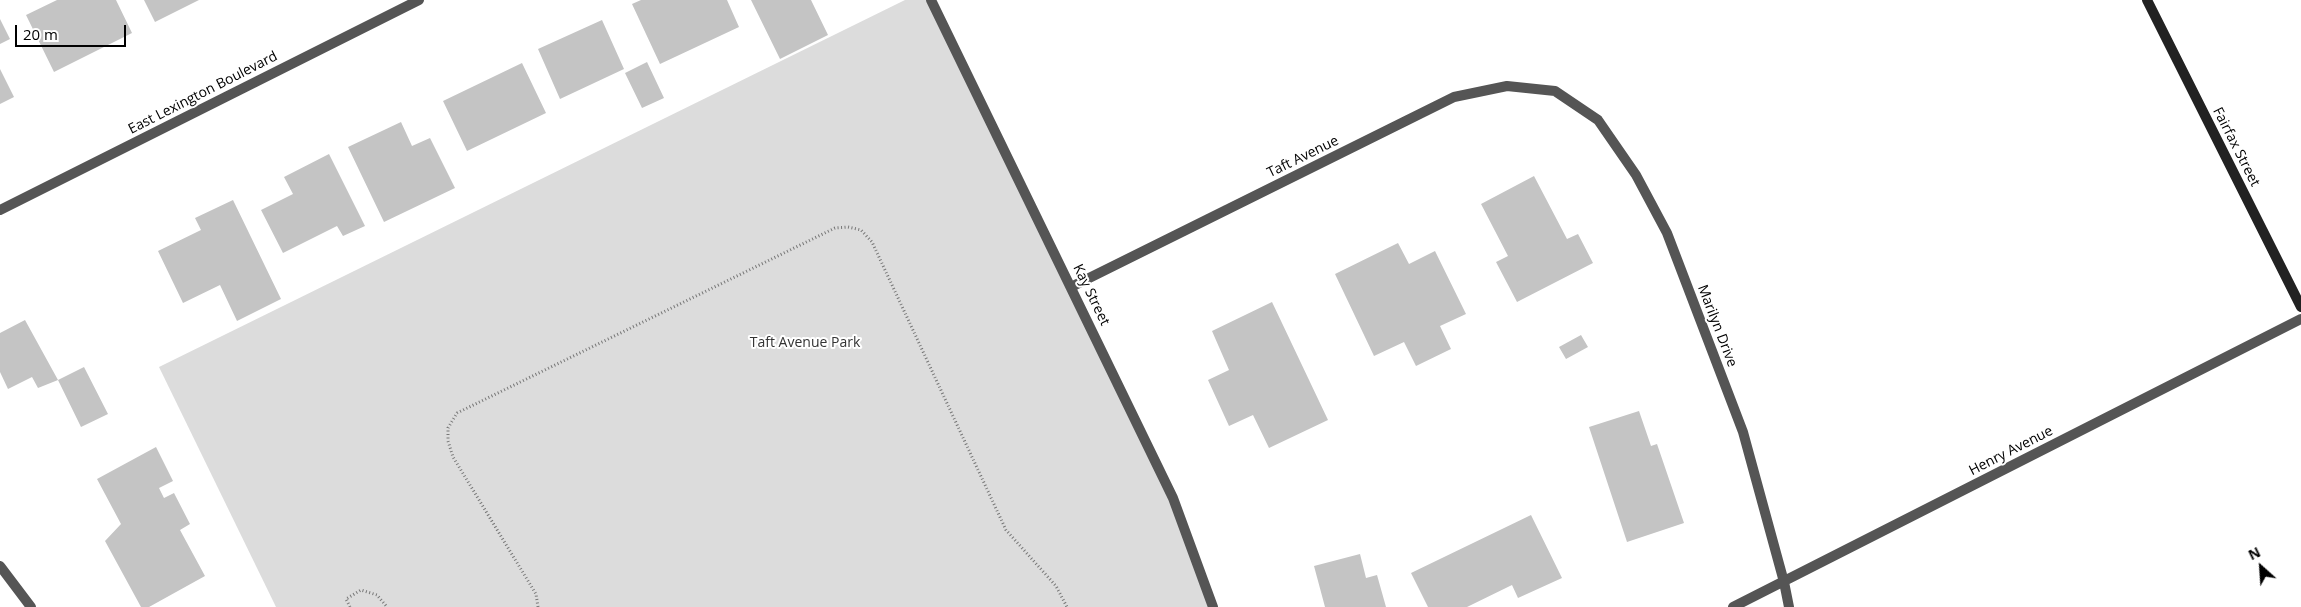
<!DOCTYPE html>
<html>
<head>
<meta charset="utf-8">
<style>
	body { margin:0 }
	#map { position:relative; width:2301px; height:607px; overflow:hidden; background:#fff; font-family:"Open Sans",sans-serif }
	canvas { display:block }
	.north { position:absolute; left:2236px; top:542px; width:50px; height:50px; -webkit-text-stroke:4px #fff; paint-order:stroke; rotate:334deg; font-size:14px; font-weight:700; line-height:20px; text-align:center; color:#000 }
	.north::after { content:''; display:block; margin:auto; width:18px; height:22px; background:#000; clip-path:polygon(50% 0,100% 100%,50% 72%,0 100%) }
	.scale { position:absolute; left:15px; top:25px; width:111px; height:22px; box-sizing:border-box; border:2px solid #000; border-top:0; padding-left:6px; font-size:15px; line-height:18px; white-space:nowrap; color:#000; -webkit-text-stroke:4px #fff; paint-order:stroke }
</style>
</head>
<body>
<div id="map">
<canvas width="2301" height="607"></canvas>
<div class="north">N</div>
<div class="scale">20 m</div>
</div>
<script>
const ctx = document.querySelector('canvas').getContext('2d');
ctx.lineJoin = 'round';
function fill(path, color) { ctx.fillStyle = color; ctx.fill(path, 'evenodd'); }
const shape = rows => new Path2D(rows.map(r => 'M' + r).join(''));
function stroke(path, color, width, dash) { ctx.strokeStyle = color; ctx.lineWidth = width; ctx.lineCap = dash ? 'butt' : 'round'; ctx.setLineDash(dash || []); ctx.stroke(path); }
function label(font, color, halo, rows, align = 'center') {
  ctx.font = font + ' "Open Sans",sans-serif'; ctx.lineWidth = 4; ctx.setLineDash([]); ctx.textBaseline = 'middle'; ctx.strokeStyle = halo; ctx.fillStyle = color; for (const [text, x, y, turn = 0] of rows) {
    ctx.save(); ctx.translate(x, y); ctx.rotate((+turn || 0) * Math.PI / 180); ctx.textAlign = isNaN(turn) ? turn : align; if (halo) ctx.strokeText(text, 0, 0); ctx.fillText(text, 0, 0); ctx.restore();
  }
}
const green = shape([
	[905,0,931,0,1173,498,1213,607,276,607,159,367]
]);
const building = shape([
	[57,0,116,0,132,33,54,72,26,15],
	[144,0,199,0,155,22],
	[641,0,727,0,739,27,660,64,632,4],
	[751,0,811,0,828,35,780,59],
	[0,19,10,39,0,44],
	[602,20,624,69,560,99,538,49],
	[647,62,664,98,642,108,625,73],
	[522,63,546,113,467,151,443,101],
	[0,69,14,97,0,104],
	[401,122,412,146,430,138,455,188,384,222,348,147],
	[329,154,365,226,343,236,337,226,283,253,261,210,293,194,284,177],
	[1534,176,1567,239,1578,234,1593,263,1517,302,1496,262,1508,256,1481,204],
	[233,200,281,299,237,321,220,285,183,303,158,251,201,230,195,218],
	[1398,243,1409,264,1435,251,1466,314,1440,326,1451,349,1416,366,1404,342,1374,356,1335,274],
	[1272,302,1328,420,1269,448,1253,415,1229,426,1208,380,1229,370,1212,331],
	[25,320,58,380,38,388,32,377,8,389,0,372,0,333],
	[1581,335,1588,347,1566,359,1559,347],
	[84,367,108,414,81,427,58,380],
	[1639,411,1651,446,1657,444,1684,523,1627,542,1589,427],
	[156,447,173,481,159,488,164,498,174,493,190,524,180,530,205,576,149,607,141,607,105,541,121,524,97,479],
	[1531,515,1562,578,1518,598,1512,585,1467,607,1428,607,1411,573],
	[1360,554,1366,578,1377,575,1386,607,1325,607,1314,566]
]);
const path = shape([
	[350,607,346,599,361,590,377,595,387,607],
	[538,607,536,594,453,457,448,441,448,428,457,413,835,228,848,227,861,230,872,242,1006,530,1056,586,1067,607]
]);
const street = shape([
	[931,0,1173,498,1213,607],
	[0,210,419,0],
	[1071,287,1454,97,1507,86,1555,91,1598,120,1636,175,1667,233,1743,432,1784,582,1789,607],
	[0,566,31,607],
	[1733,607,2301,319]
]);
const secondary = shape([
	[2147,0,2301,307]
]);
const streetNames = [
	["East Lexington Boulevard",203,93,-27],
	["Fairfax Street",2236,147,63],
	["Taft Avenue",1303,157,-26],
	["Kay Street",1091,295,64],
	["Marilyn Drive",1717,326,69],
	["Henry Avenue",2011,451,-27]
];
const parkNames = [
	["Taft Avenue Park",805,343]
];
fill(green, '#dcdcdc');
fill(building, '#c4c4c4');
stroke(path, '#777', 3, [1, 2.5]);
stroke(street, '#555', 10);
stroke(secondary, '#222', 10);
label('14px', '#000', '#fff', streetNames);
label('14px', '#333', '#fff', parkNames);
</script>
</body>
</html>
